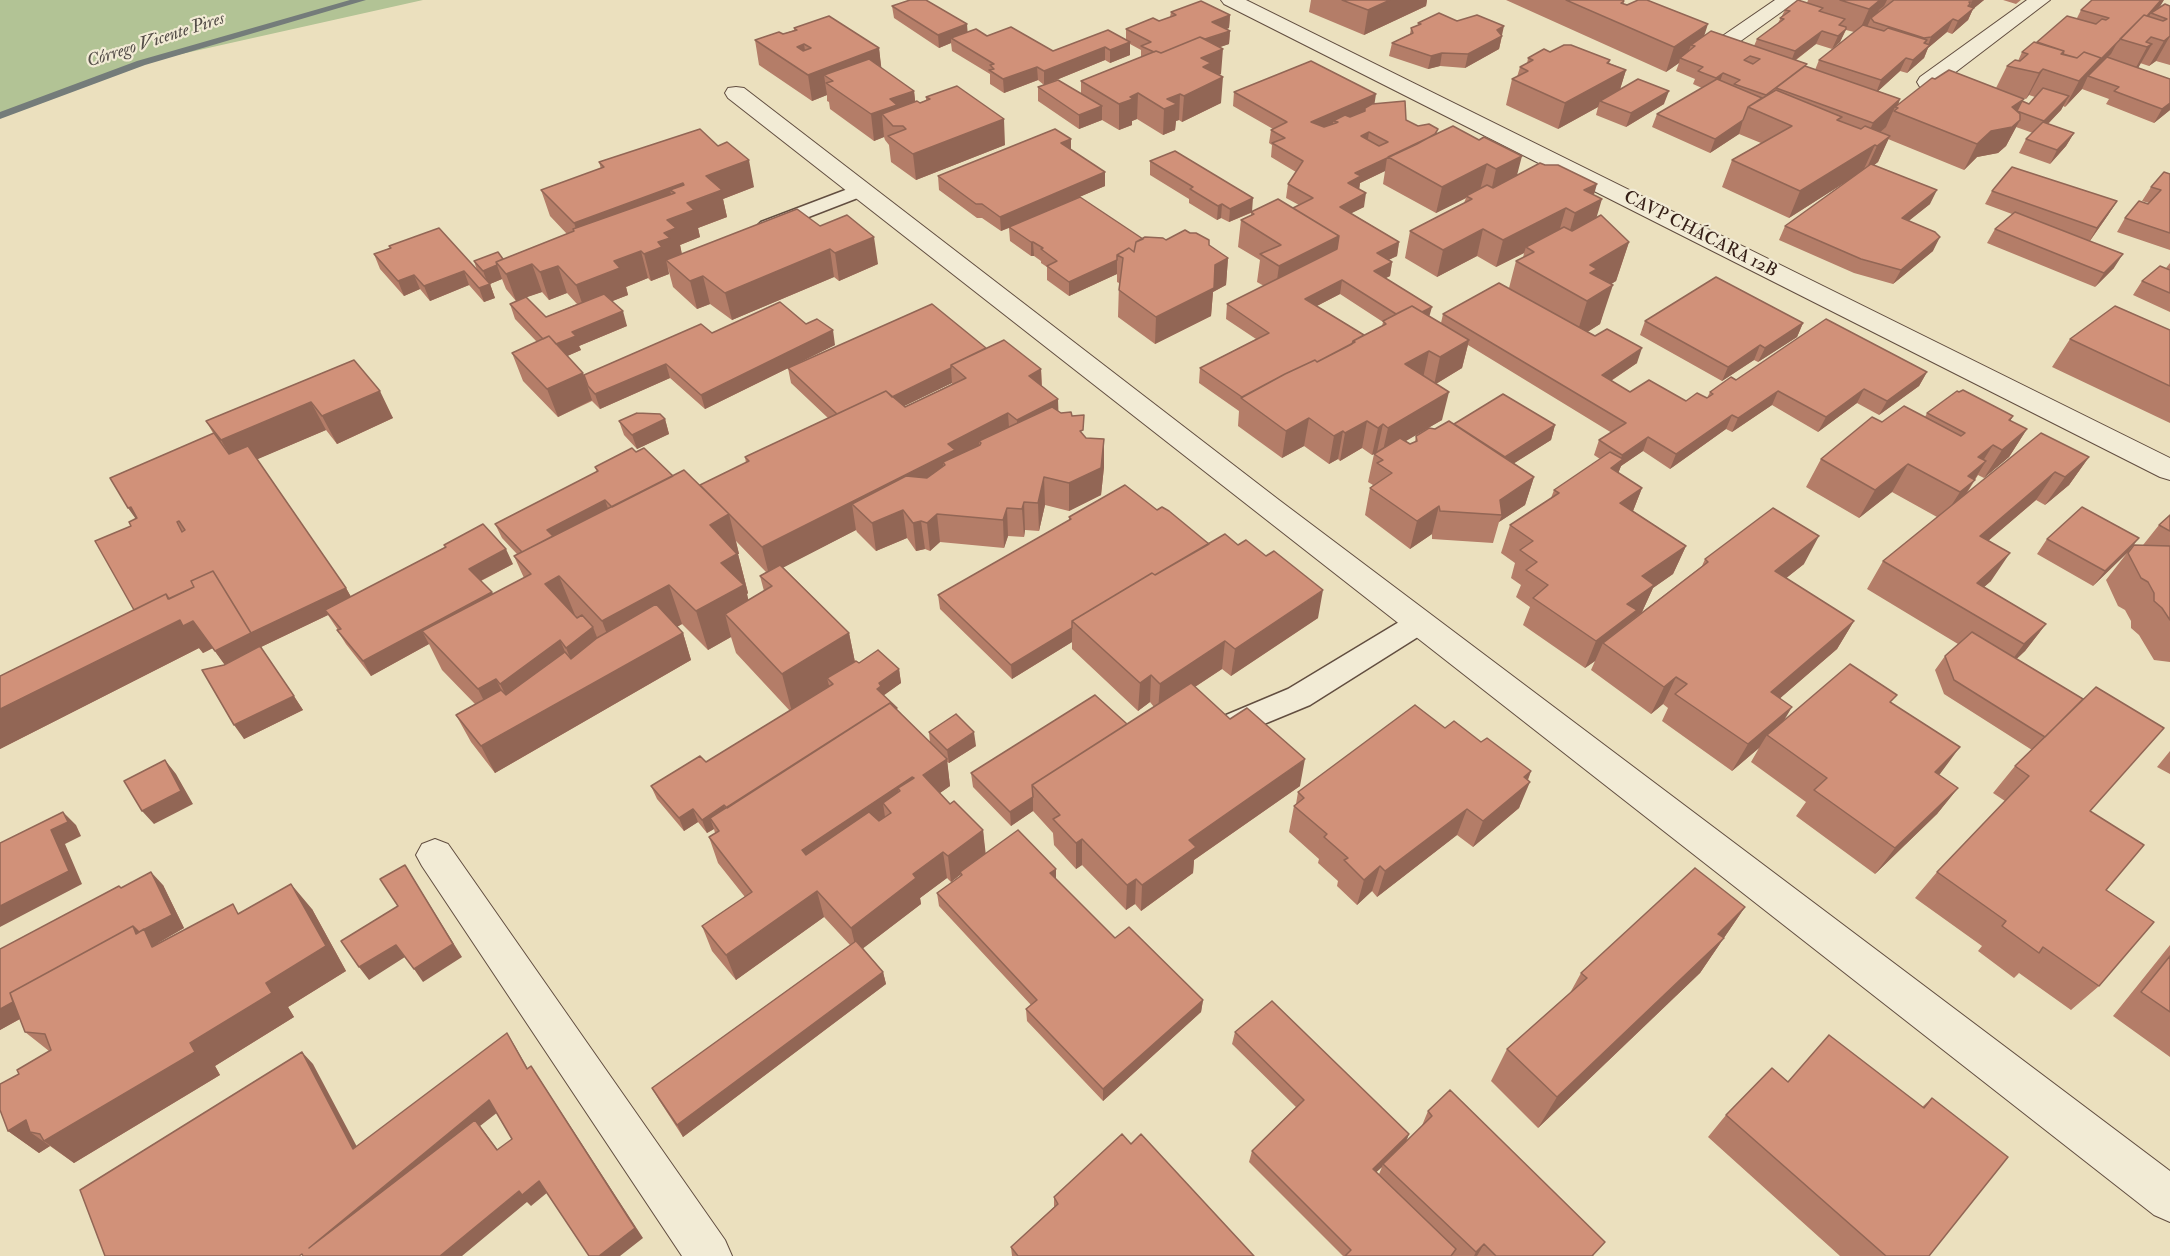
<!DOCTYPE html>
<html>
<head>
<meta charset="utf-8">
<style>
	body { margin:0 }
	canvas { display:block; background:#ebe0be }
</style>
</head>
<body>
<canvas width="2170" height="1256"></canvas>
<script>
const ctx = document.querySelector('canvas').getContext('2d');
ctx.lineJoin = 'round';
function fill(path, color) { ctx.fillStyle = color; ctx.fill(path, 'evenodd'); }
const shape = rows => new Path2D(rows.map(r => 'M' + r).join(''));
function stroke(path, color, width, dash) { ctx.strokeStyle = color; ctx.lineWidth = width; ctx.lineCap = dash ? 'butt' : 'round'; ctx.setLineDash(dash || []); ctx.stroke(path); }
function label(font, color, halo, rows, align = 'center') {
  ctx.font = font + ' "IM FELL Double Pica",serif'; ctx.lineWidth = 4.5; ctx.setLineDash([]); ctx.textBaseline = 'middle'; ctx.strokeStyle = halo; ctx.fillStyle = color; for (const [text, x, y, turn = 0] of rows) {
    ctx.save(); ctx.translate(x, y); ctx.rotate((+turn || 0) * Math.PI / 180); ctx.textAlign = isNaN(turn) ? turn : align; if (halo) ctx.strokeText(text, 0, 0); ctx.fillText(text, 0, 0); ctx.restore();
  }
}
const green = shape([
	[0,0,423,0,141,63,0,116]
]);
const stream = shape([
	[350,0,366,0,145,65,0,119,0,112,137,61,350,0]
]);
const service = shape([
	[861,184,868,186,871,190,868,194,775,230,768,232,761,230,757,226,761,222,861,184],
	[1419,612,1429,616,1433,623,1429,630,1310,705,1230,738,1219,734,1215,726,1219,718,1288,689,1409,616,1419,612]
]);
const minor = shape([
	[1221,0,1246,0,2170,458,2170,480,2160,477,1224,4,1221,0],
	[1775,0,1798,0,1735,45,1721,45,1718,41,1721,37,1775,0],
	[2027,0,2050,0,1936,87,1928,88,1920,87,1917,82,1920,77,2027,0],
	[736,87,744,88,1279,500,2170,1171,2170,1222,2154,1215,728,98,725,93,728,88,736,87],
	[435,839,448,844,725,1240,732,1256,682,1256,422,866,416,855,422,844,435,839]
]);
const wall = shape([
	[1311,0,1427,0,1426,6,1364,35,1309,12],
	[1506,0,1623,0,1624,1,1624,4,1704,36,1754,46,1757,39,1778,23,1785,10,1807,3,1808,0,1984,0,1973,9,1968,20,1952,34,1947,32,1928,48,1924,58,1907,73,1900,71,1878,91,1900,99,1898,105,1935,79,1996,88,2007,66,2018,61,2022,52,2037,42,2077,18,2081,10,2161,5,2157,9,2170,6,2170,65,2156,61,2149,66,2140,63,2138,68,2170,79,2170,110,2154,123,2106,104,2109,99,2082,89,2065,107,2063,106,2061,110,2048,124,2074,133,2066,146,2050,164,2019,153,2026,139,2033,133,2016,127,2006,146,1998,153,1977,157,1964,170,1888,139,1878,162,1874,165,1930,204,1908,221,1933,251,1893,284,1854,273,1779,240,1785,226,1850,179,1789,218,1722,187,1732,160,1761,143,1739,134,1710,153,1652,127,1657,114,1702,88,1693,84,1695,79,1676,71,1679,63,1666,72],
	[1846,30,1854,32,1819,60,1815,70,1806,66,1796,60,1816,44,1832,49,1840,42],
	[2029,95,2035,97,2029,104,2022,101,2022,98,2026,99],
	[2003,0,2021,0,2016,4],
	[892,6,968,32,1053,51,1126,40,1126,29,1159,21,1170,17,1171,12,1230,15,1229,28,1226,29,1230,31,1229,44,1220,47,1221,74,1219,75,1221,103,1182,122,1179,120,1176,121,1175,130,1163,135,1137,119,1132,121,1132,125,1119,130,1102,120,1079,129,1038,101,1038,87,1081,93,1081,81,1141,57,1141,50,1130,44,1130,55,1110,63,1105,60,1044,85,1038,80,1004,93,990,84,990,74,952,51,951,43,939,48,894,18],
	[1457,21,1501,35,1502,36,1499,49,1465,68,1440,66,1428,69,1389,56,1392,43,1410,34,1411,28,1418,26,1418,23],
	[794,28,879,48,881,68,914,91,915,101,920,103,926,100,926,97,1005,145,916,180,891,162,889,145,885,140,884,137,874,141,830,109,829,102,827,101,827,95,812,101,759,65,755,40,783,34,794,30],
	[1550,52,1609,63,1626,70,1620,89,1664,104,1626,127,1596,115,1598,107,1558,129,1506,105,1512,79,1517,77,1520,67,1527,64,1528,58],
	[1234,92,1374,104,1418,126,1437,134,1517,175,1594,195,1596,217,1629,242,1616,281,1611,284,1600,324,1587,332,1637,363,1611,381,1630,392,1686,401,1707,398,1710,392,1736,380,1927,372,1919,386,1879,415,1857,403,1818,432,1772,405,1732,432,1726,429,1670,469,1643,451,1621,466,1618,473,1642,488,1633,511,1686,546,1673,574,1653,588,1642,612,1702,566,1705,559,1804,564,1786,578,1854,621,1837,649,1780,698,1784,721,1891,703,1939,775,1958,788,1937,814,1875,874,1796,816,1806,802,1751,762,1759,748,1732,771,1662,721,1668,708,1663,704,1651,714,1591,670,1595,661,1585,668,1523,625,1530,607,1516,597,1521,585,1511,578,1515,563,1501,553,1510,525,1551,498,1554,490,1600,459,1594,455,1599,440,1612,433,1468,345,1462,368,1436,384,1442,420,1405,441,1410,444,1415,442,1416,436,1454,424,1555,425,1551,440,1514,463,1534,477,1525,505,1499,522,1493,543,1432,539,1432,534,1410,549,1365,515,1370,488,1373,485,1368,482,1374,454,1372,455,1362,448,1340,461,1338,459,1329,464,1304,446,1282,458,1238,426,1239,411,1199,383,1200,368,1256,339,1226,319,1227,304,1264,286,1257,282,1260,260,1238,247,1241,220,1251,215,1251,213,1229,222,1221,218,1217,220,1189,203,1189,199,1150,175,1150,161,1252,211,1293,208,1299,205,1286,198,1288,184,1296,172,1271,157,1272,145,1269,143,1271,130,1273,129,1233,106],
	[1385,171,1383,184,1436,213,1466,198,1464,203,1410,231,1405,258,1437,277,1477,256,1496,267,1524,253,1523,258,1516,261,1509,288,1443,314,1441,323,1429,316,1385,278,1390,276,1392,262,1388,260,1397,256,1399,242,1351,213,1364,207,1359,189,1360,183],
	[1340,294,1383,322,1382,326,1364,335,1317,306],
	[1071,149,1105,186,1074,199,1143,239,1209,245,1228,258,1226,285,1213,292,1211,316,1155,344,1118,317,1119,283,1117,282,1117,274,1069,296,1047,280,1047,267,1041,263,1041,261,1034,256,1031,256,1010,241,1009,228,1001,231,982,218,977,218,939,190,938,176],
	[599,162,754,187,723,199,727,217,698,228,700,237,680,245,682,254,820,226,878,264,839,281,834,277,732,320,710,304,697,309,673,287,668,268,669,274,651,281,648,278,626,287,628,295,612,301,627,326,579,346,581,350,567,356,584,375,712,333,806,324,835,345,705,409,670,378,600,409,592,401,558,417,523,381,512,353,537,342,515,319,510,304,516,301,506,289,502,279,490,284,495,298,484,302,469,285,430,301,420,289,404,296,380,269,374,254,390,248,389,246,477,270,474,261,503,259,567,234,550,216,541,190,601,169],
	[542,292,549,300,567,293,577,304,546,317,526,297],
	[2170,174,2170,250,2117,232,2125,218,2149,203,2142,201,2151,187],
	[1992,191,2117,201,2108,215,2090,241,2114,268,2095,287,1987,243,1995,229,2012,214,1985,204],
	[2170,263,2170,312,2133,295,2142,281,2166,268],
	[1645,321,1803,323,1797,337,1758,362,1754,360,1722,381,1640,335],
	[2170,330,2170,423,2052,367,2070,339],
	[986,348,1041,369,1042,386,1058,399,1058,411,1061,413,1072,416,1084,436,1104,467,1101,495,1069,511,1045,505,1039,531,1025,530,1024,537,1008,536,1004,548,940,542,930,551,925,549,916,551,907,538,876,551,857,532,856,530,783,567,849,633,855,662,899,669,901,683,883,695,930,743,929,732,976,746,949,763,947,762,950,786,940,793,950,804,983,830,985,854,1056,869,1056,879,1115,938,1203,1000,1201,1012,1103,1101,1027,1021,1026,1009,1031,1005,939,906,937,893,960,876,960,875,951,882,947,878,920,898,921,904,863,948,883,972,886,984,683,1137,659,1100,652,1088,850,945,824,917,736,980,712,951,702,926,745,897,718,863,709,837,715,833,714,829,707,833,698,822,684,831,657,799,651,786,706,762,790,711,736,653,731,637,708,650,682,624,677,627,683,633,691,660,495,773,471,742,456,715,475,704,442,670,429,644,371,676,346,644,337,630,338,630,328,615,261,647,303,710,244,739,225,665,213,648,203,653,199,648,0,749,0,676,134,610,131,526,136,519,213,433,206,421,354,360,393,418,337,444,326,430,257,459,346,588,351,597,445,547,444,545,513,564,481,581,493,594,524,578,514,556,517,554,502,538,495,524,597,472,595,467,636,452,673,476,700,486,746,463,745,457,828,418,791,383,788,368],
	[952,383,952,384,905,407,904,406],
	[736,541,766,572,760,576,764,591,748,600,747,594,748,593,738,554,739,554],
	[1927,413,2013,416,2010,421,2027,429,2009,457,1984,478,1978,475,1967,493,2089,457,2069,485,2045,505,2036,500,1988,541,1991,581,1984,587,2046,624,2025,651,2016,659,2090,811,2106,890,2099,986,2071,1010,2019,973,2014,978,1978,951,1982,946,1915,898,1937,872,2005,801,1993,793,2015,766,2032,750,1944,694,1935,670,1945,656,1958,644,1867,589,1883,561,1937,517,1892,492,1859,518,1806,487,1821,459,1882,422,1925,417],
	[665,419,669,434,637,449,624,435,619,421],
	[1157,510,1209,544,1318,618,1231,676,1222,669,1195,687,1300,786,1194,860,1193,873,1141,911,1135,904,1126,910,1082,865,1076,869,1054,845,1053,833,1033,811,1011,826,973,787,971,773,1127,724,1154,707,1150,702,1138,711,1072,649,1072,642,1012,679,940,609,938,595,1069,520,1069,517],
	[2170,515,2170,662,2154,660,2139,635,2131,628,2131,621,2125,610,2118,606,2106,580,2127,553,2093,586,2037,554,2047,539,2129,551,2143,545,2159,525],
	[1445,728,1481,742,1531,771,1519,808,1473,847,1457,835,1377,897,1372,891,1357,905,1337,886,1338,881,1318,863,1319,859,1289,832,1294,806,1296,804,1298,792],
	[2170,751,2170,774,2157,767],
	[163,885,184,928,158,943,240,913,312,909,346,971,288,1007,294,1017,215,1066,220,1075,74,1163,50,1146,39,1153,8,1131,19,1074,49,1051,25,1032,20,1019,0,1030,0,949,121,888],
	[1745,907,1700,973,1538,1128,1491,1081,1507,1049,1570,993,1581,973],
	[2170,945,2170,1057,2113,1016],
	[1235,1032,1409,1134,1406,1142,1421,1128,1428,1111,1594,1256,1343,1256,1249,1162,1252,1151,1296,1107,1232,1044],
	[1382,1167,1379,1174,1376,1172],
	[1788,1081,1922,1107,1932,1098,1929,1256,1840,1256,1708,1137,1726,1115],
	[1131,1144,1254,1256,1012,1256,1011,1247,1054,1207,1054,1197]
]);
const shadedWall = shape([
	[1390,0,1427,0,1426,6,1364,35,1368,10],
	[1875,0,1887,0,1884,6,1879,10,1874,22,1871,18,1867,27,1858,34,1869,9],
	[1975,0,1984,0,1973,9,1968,20,1952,34,1958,21,1968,6,1970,4,1965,15,1972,2],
	[2161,0,2164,0,2161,5,2153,14,2151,13,2147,20,2129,35],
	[1230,15,1229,28,1211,35,1212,22],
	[1953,19,1947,32,1928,48,1924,58,1907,73,1913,60,1924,43,1927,40,1922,52,1927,48,1931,37],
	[967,24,968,37,951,38,951,43,939,48,938,35],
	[1708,24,1700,49,1691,45,1686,58,1680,58,1679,63,1666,72,1674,47],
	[1504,26,1499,49,1465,68,1468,54,1497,30],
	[1846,29,1840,42,1832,49,1838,36],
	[1230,31,1229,44,1191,57,1186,46],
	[1822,31,1816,44,1790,64,1795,51],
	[2170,31,2170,36,2156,61,2149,66],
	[2118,41,2111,54,2093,72,2088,76,2082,89,2065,107,2079,81],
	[1130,42,1130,55,1110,63,1110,50],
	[804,44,808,69,797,47],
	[2152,44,2137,70,2133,73,2147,47],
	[1105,47,1105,60,1044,85,1044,71],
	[879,48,882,73,833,81,824,75,827,95,812,101,808,75],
	[1223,49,1221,74,1210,79,1223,77,1221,103,1182,122,1184,96,1201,58],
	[1442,53,1440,66,1428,69,1431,56],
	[1906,58,1900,71,1876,93,1881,80],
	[1610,60,1604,82,1626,70,1618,96,1600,101,1598,107,1558,129,1565,103],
	[1037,67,1038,80,1004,93,1003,79],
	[2043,69,2029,95,2026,99,2039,73],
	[1723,73,1718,87,1711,92,1716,78],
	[914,91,917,117,882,114,884,137,874,141,871,114,890,99],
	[1669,91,1664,104,1626,127,1631,113],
	[1138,93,1137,119,1132,121,1132,125,1119,130,1119,104,1130,97],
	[1180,94,1179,120,1176,121,1175,130,1163,135,1164,109,1167,99],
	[1376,94,1374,107,1338,122,1333,121,1333,125,1309,136,1311,122],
	[2069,96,2061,110,2037,135,2044,121],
	[1900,99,1897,107,1895,107,1886,127,1861,149,1873,123],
	[2024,99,2010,125,2020,120,2006,146,1998,153,1977,157,1964,170,1977,144,2012,107],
	[2170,103,2170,110,2154,123,2162,109],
	[1102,106,1102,120,1079,129,1079,115],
	[1004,119,1005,145,916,180,913,154],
	[1743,120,1739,134,1710,153,1715,139],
	[1369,132,1367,146,1361,136],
	[2074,133,2066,146,2050,164,2057,150],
	[1890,136,1878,162,1865,172,1877,146],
	[1071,139,1071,153,1061,143],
	[1875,145,1863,171,1789,218,1800,191],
	[1522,156,1515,183,1490,196,1496,169],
	[1387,158,1385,171,1360,183,1359,190,1348,183,1355,173],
	[749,160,754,187,723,199,727,217,698,228,700,237,680,245,682,255,675,258,677,265,673,266,666,260,669,274,651,281,644,254,659,248,658,242,666,239,664,233,670,231,667,220,689,212,689,210,680,213,675,193,670,190,677,215,583,250,574,223,683,183,687,203,710,195,706,176],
	[1487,164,1480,190,1466,196,1466,198,1436,213,1442,187],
	[1105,172,1105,186,1001,231,1000,217],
	[1597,184,1591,205,1602,199,1594,226,1567,240,1575,213,1584,190],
	[1937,190,1930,204,1895,232,1902,218],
	[1366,193,1364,207,1338,220,1340,207],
	[1253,198,1252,212,1229,222,1230,209],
	[2117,201,2108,215,2089,242,2097,228],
	[1222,204,1221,218,1217,220,1218,206],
	[1566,208,1558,235,1526,247,1524,253,1496,267,1503,240],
	[1483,229,1477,256,1437,277,1443,250],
	[1339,236,1335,263,1275,294,1279,266],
	[874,237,878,264,839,281,835,253],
	[1940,237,1933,251,1893,284,1901,270],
	[1031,242,1033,242,1034,256,1031,256],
	[1399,242,1397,256,1374,267,1377,253],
	[1629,242,1616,281,1587,299,1590,265],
	[830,249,834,277,732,320,725,293],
	[641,251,648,278,626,287,628,295,585,312,576,285,614,261],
	[2123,254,2114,268,2095,287,2104,273],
	[1228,258,1226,285,1213,292,1211,316,1155,344,1156,317,1215,265],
	[1117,260,1117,274,1069,296,1069,282],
	[1392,262,1390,276,1371,286,1374,271],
	[532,264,542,292,516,301,506,274],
	[497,265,502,279,490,284,495,298,484,302,479,288,488,284,483,271],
	[558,266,567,293,549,300,540,272],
	[464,271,469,285,430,301,424,286],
	[414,275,420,289,404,296,398,281],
	[703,276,710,304,697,309,690,281],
	[1342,280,1340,294,1303,313,1305,299],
	[1613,285,1600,324,1575,340,1587,301],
	[1432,307,1428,321,1406,320],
	[623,311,627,326,579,346,581,350,556,361,551,347,572,332],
	[1803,323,1797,337,1758,362,1765,348],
	[833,330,835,345,705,409,701,395],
	[1469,340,1462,368,1434,385,1440,357],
	[1760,345,1754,360,1722,381,1728,367],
	[1642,348,1637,363,1597,390,1602,375],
	[1429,351,1423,378,1405,364],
	[666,364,670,378,600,409,595,394],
	[951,368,952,383,846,434,844,420],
	[1041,369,1042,397,1029,376],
	[1927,372,1919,386,1879,415,1887,401],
	[583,373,592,400,558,417,547,389],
	[1864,389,1857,403,1818,432,1826,417],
	[380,391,393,418,337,444,322,416],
	[1778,391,1772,405,1732,432,1738,418],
	[1449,392,1442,420,1382,455,1388,428],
	[1058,399,1059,427,1018,448,1017,420],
	[311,402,326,430,237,468,221,440],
	[1008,413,1010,441,981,443,979,441,980,457,945,465,943,462,945,484,852,504,856,530,769,575,762,547,948,444],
	[1732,415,1726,429,1670,469,1676,454],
	[2013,416,1996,444,1993,445,1979,467,1986,461,1957,508,1942,520,1960,492,1978,457,2009,420],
	[1309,418,1304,446,1282,458,1286,431],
	[665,419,669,434,637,449,632,435],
	[1367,421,1362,448,1340,461,1345,433],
	[1383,424,1377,452,1372,455,1378,428],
	[1555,425,1551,440,1494,476,1498,462],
	[2027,429,2009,457,1984,478,2002,450],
	[1343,431,1338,459,1329,464,1334,436],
	[1648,437,1643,451,1621,466,1613,487,1611,468,1620,462,1622,455],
	[1104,439,1104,467,1101,495,1069,511,1069,483],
	[2089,457,2069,485,2045,505,2065,477],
	[1908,464,1892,492,1859,518,1875,490],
	[2055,472,2036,500,1961,564,1980,536],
	[1044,477,1045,505,1039,531,1038,503],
	[1534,477,1525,505,1499,522,1502,515,1500,500],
	[1642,488,1631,516,1620,503],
	[605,500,610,514,553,545,547,530],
	[1024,502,1025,530,1024,537,1022,509],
	[1439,506,1432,534,1410,549,1417,521],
	[131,507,141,521,138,522,128,508],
	[1007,508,1008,536,1004,548,1003,520],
	[903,510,907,538,876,551,872,523],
	[729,514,739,554,738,554,748,593,747,594,754,624,725,614,731,637,708,650,696,611,710,525],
	[937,514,940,542,930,551,927,523],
	[921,521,925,549,916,551,913,523],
	[1819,536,1804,564,1760,599,1775,571],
	[2139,538,2128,552,2093,586,2105,571],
	[1686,546,1673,574,1653,588,1642,612,1603,643,1595,661,1585,668,1596,641,1627,604,1642,576],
	[506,549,513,564,476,583,469,569],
	[2010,553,1991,581,1961,607,1977,583],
	[559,576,575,615,561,623,545,584],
	[669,585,682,624,617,660,602,621],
	[346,588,354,602,325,610,328,615,261,647,269,661,235,679,193,621,213,648,203,653,199,648,0,749,0,709,142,624],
	[1323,590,1318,618,1231,676,1235,649],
	[492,592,499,607,422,631,429,644,371,676,363,661],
	[1854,621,1837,649,1755,720,1771,692],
	[2046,624,2025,651,2003,672,2024,644],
	[593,627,608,666,582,686,566,648],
	[1072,628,1072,642,1012,679,1011,665],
	[683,633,691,660,495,773,481,746],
	[849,633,857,672,833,684,827,678,830,689,792,712,782,674],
	[560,640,577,679,519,722,500,684],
	[1225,641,1222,669,1158,711,1160,684],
	[899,669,901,683,883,696,877,689,879,683],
	[1151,675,1150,702,1138,711,1140,683],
	[1676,677,1663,704,1651,714,1664,687],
	[496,679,515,717,497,727,478,689],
	[294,696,303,710,244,739,234,725],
	[1792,707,1776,734,1767,735,1759,748,1732,771,1748,744],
	[974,732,976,746,949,763,947,750],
	[1960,747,1940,774,1915,799,1935,772],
	[947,759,950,786,927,802,923,775],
	[1305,759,1300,786,1194,860,1193,873,1141,911,1142,885,1189,840],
	[165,760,176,774,193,804,154,824,142,811],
	[1531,771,1525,786,1530,782,1519,808,1473,847,1483,821,1524,777],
	[912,777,916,803,900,791,898,788,902,813,891,813,883,803,886,824,809,876,802,850],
	[1958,788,1937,814,1875,874,1895,848],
	[1033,797,1033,811,1011,826,1010,812],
	[724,805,728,818,710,818,714,829,707,833,702,820],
	[693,809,698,822,684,831,679,818],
	[1467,809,1457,835,1377,897,1385,871],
	[63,812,76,825,81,836,65,844,82,884,0,927,0,906,51,830],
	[983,830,986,856,960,872,960,875,951,882,948,856],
	[1082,839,1082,865,1076,869,1076,843],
	[943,852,947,878,920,898,921,904,857,953,851,928,913,874],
	[405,865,462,957,423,982,414,969],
	[1380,866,1372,891,1357,905,1364,880],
	[1056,869,1056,882,1050,873],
	[151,872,163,885,184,928,158,943,169,954,149,947,0,1030,0,1009,133,926],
	[1136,879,1135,904,1126,910,1127,885],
	[291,884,312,909,346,971,288,1007,294,1017,215,1066,220,1075,74,1163,44,1141,40,1134,30,1132,50,1146,39,1153,8,1131,266,983],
	[817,891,824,917,736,980,726,955],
	[1745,907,1700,973,1538,1128,1557,1097],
	[396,945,405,957,369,980,359,967],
	[883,972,886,984,683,1137,677,1125],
	[1203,1000,1201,1012,1103,1101,1103,1089],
	[507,1033,515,1046,535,1081,527,1069],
	[302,1052,313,1064,364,1160,353,1149],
	[539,1078,643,1238,620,1256,599,1256],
	[489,1100,498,1112,480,1126,506,1161,309,1248],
	[1409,1134,1404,1146,1383,1164,1382,1167,1368,1180,1373,1169],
	[539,1181,548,1192,531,1206,527,1202,462,1256,440,1256,519,1191],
	[1484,1244,1477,1256,1474,1256,1476,1252]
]);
const building = shape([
	[910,0,926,0,967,24,938,35,892,6,910,0],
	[1342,0,1390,0,1368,10,1342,0],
	[1566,0,1623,0,1624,1,1621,3,1627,5,1638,0,1647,0,1708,24,1674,47,1566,0],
	[1798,0,1823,8,1819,11,1845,19,1839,25,1846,27,1846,29,1838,36,1822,31,1795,51,1757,39,1784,19,1780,18,1790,11,1785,10,1798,0],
	[1840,0,1880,0,1869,9,1840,0],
	[1894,0,1975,0,1972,2,1969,2,1970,4,1968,6,1974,8,1958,21,1953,19,1931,37,1924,38,1874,22,1871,18,1894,0],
	[2092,0,2161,0,2147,16,2144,15,2101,59,2101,58,2084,52,2077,58,2063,54,2064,51,2037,42,2067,16,2096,24,2102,19,2106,20,2109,18,2081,10,2092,0],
	[1201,1,1230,15,1212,22,1230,31,1205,39,1200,37,1161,53,1156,51,1154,52,1141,46,1151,42,1126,29,1153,18,1159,21,1176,15,1171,12,1201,1],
	[2165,4,2170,6,2170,36,2164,41,2151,37,2146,42,2152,44,2147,47,2120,39,2144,15,2163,21,2167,19,2151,13,2165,4],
	[1439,13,1457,21,1477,15,1504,26,1497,30,1502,36,1468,54,1442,53,1431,56,1392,43,1413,33,1411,28,1421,24,1418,23,1439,13],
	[829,16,879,48,808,75,755,40,779,32,783,34,797,30,794,28,829,16],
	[804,44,811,48,803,51,797,47,804,44],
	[1863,25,1884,31,1888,28,1927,40,1924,43,1930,45,1913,60,1906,58,1881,80,1819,60,1863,25],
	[1011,27,1053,51,1108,30,1130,42,1110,50,1105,47,1044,71,1037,67,1003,79,989,70,994,69,990,65,994,64,951,38,976,29,987,36,1011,27],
	[1711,31,1807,64,1766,95,1734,84,1740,80,1723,73,1716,78,1698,71,1703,67,1680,58,1695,46,1691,45,1711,31],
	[1750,56,1760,59,1753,64,1744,60,1750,56],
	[1200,37,1223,49,1201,58,1211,63,1203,67,1223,77,1184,96,1180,94,1167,99,1177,104,1164,109,1138,93,1130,97,1133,99,1119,104,1081,81,1156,51,1161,53,1200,37],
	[2034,42,2064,51,2061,54,2077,58,2084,52,2101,58,2079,81,2043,69,2039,73,2007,66,2015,60,2020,61,2028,54,2022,52,2034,42],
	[1564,45,1571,45,1610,60,1607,63,1626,70,1565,103,1512,79,1528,71,1520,67,1533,60,1528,58,1544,49,1550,52,1564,45],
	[2107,57,2170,79,2170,103,2162,109,2114,91,2119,87,2088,76,2107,57],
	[869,59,914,91,890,99,897,105,871,114,826,83,833,81,824,75,869,59],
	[1311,61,1376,94,1311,122,1324,127,1336,123,1338,122,1333,121,1345,115,1350,117,1365,111,1365,108,1372,104,1405,101,1406,120,1418,126,1429,124,1438,129,1435,134,1417,144,1355,173,1361,176,1348,183,1366,193,1340,207,1399,242,1377,253,1392,262,1374,271,1432,307,1422,312,1412,306,1396,314,1342,280,1305,299,1364,335,1353,341,1352,344,1317,362,1315,360,1285,374,1242,397,1200,368,1269,333,1227,304,1337,249,1339,236,1293,208,1313,198,1288,184,1303,161,1272,143,1285,138,1271,130,1287,122,1234,92,1311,61],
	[1369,132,1388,142,1379,146,1361,136,1369,132],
	[1805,66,1900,99,1873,123,1776,88,1805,66],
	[1949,70,2024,99,2012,107,2020,114,2020,120,2012,127,1991,131,1977,144,1894,111,1898,108,1895,107,1932,78,1935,79,1949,70],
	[1638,79,1669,91,1631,113,1600,101,1638,79],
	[1717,79,1762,98,1748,107,1743,120,1715,139,1657,114,1717,79],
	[1058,80,1102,106,1079,115,1038,87,1058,80],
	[957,86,1004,119,913,154,888,136,906,129,903,126,893,126,882,114,917,101,920,103,930,99,926,97,957,86],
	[2043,88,2069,96,2044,121,2017,111,2022,101,2029,104,2043,88],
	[1776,90,1842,117,1837,120,1861,129,1865,126,1890,136,1877,146,1875,145,1800,191,1732,160,1792,126,1748,107,1776,90],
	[2043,122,2074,133,2057,150,2026,139,2043,122],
	[1453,126,1479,140,1484,137,1522,156,1496,169,1487,164,1442,187,1388,157,1453,126],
	[700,129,718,146,727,142,749,160,706,176,722,190,687,203,694,210,667,220,676,228,664,233,670,238,658,242,662,247,644,254,641,251,614,261,620,268,576,285,558,266,540,272,532,264,506,274,496,262,574,231,573,229,675,193,670,190,684,185,683,183,574,223,541,190,604,167,599,162,700,129],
	[1055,129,1071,139,1061,143,1105,172,1000,217,982,204,976,204,938,176,1055,129],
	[1175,151,1253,198,1230,209,1222,204,1218,206,1190,189,1193,187,1150,161,1175,151],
	[1540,163,1545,165,1558,165,1597,184,1584,190,1602,199,1575,213,1566,208,1503,240,1483,229,1443,250,1410,231,1472,199,1466,196,1487,185,1493,188,1540,163],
	[1871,164,1937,190,1902,218,1935,232,1940,237,1901,270,1861,259,1785,226,1871,164],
	[2012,167,2117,201,2097,228,1992,191,2012,167],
	[2164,172,2170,174,2170,233,2125,218,2139,201,2148,204,2161,190,2151,187,2164,172],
	[1080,197,1143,239,1136,242,1134,252,1129,248,1117,255,1117,260,1069,282,1047,266,1057,261,1041,249,1043,248,1033,242,1031,242,1009,227,1080,197],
	[1278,199,1339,236,1279,266,1260,254,1281,245,1241,220,1254,214,1251,212,1278,199],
	[797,209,820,226,847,215,874,237,835,253,830,249,725,293,703,276,690,281,666,260,797,209],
	[2015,212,2123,254,2104,273,1995,229,2015,212],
	[1601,215,1629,242,1590,265,1597,269,1590,273,1613,285,1587,301,1516,261,1534,252,1526,247,1564,227,1572,231,1601,215],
	[439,228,490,284,479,288,464,271,424,286,414,275,398,281,374,254,391,248,389,246,439,228],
	[1185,230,1190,233,1196,233,1209,240,1209,245,1228,258,1215,265,1214,288,1156,317,1119,290,1123,258,1117,255,1129,248,1134,252,1136,242,1145,237,1163,238,1166,240,1185,230],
	[498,252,503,259,496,262,497,265,483,271,474,261,498,252],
	[2160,266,2170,270,2170,293,2142,281,2160,266],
	[1716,277,1803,323,1765,348,1760,345,1728,367,1645,321,1716,277],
	[1499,283,1595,336,1607,329,1642,348,1602,375,1630,392,1649,380,1686,401,1697,393,1707,398,1713,394,1710,392,1731,377,1736,380,1826,319,1927,372,1887,401,1864,389,1826,417,1778,391,1738,418,1732,415,1676,454,1648,437,1622,455,1599,440,1626,423,1443,314,1499,283],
	[604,294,623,311,572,332,576,336,556,344,549,336,543,339,510,304,526,297,546,317,604,294],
	[780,302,806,324,817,319,833,330,701,395,666,364,595,394,588,386,584,375,701,324,712,333,780,302],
	[932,304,986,348,951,365,951,368,892,397,886,391,837,414,788,368,932,304],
	[1412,306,1469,340,1440,357,1429,351,1405,364,1449,392,1388,428,1383,424,1378,428,1367,421,1345,433,1343,431,1334,436,1309,418,1286,431,1241,398,1285,374,1315,360,1317,362,1355,342,1353,341,1386,324,1383,321,1412,306],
	[2115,306,2170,330,2170,386,2070,339,2115,306],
	[549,336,583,373,547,389,512,353,549,336],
	[1004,340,1041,369,1029,376,1058,399,1017,420,1008,413,948,444,955,450,762,547,700,485,749,461,745,457,886,391,905,407,966,378,951,365,1004,340],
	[354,360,380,391,322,416,311,402,221,440,206,421,354,360],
	[1963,390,2013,416,2009,420,2027,429,2002,450,1993,445,1978,457,1986,461,1968,476,1975,480,1960,492,1908,464,1875,490,1821,459,1872,417,1882,422,1904,406,1961,436,1965,433,1927,413,1957,391,1959,392,1963,390],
	[1503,394,1555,425,1505,457,1454,424,1503,394],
	[1052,407,1061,413,1071,412,1072,416,1084,415,1083,430,1080,431,1086,438,1104,439,1101,468,1069,483,1044,477,1038,503,1024,502,1022,509,1007,508,1003,520,937,514,927,523,921,521,913,523,903,510,872,523,852,504,906,476,927,478,945,465,943,462,980,445,981,443,979,441,1052,407],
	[637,413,660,414,665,419,632,435,619,421,637,413],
	[1449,421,1534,477,1500,500,1502,515,1440,511,1439,506,1417,521,1370,488,1392,473,1377,463,1383,460,1374,454,1400,438,1410,444,1417,441,1416,436,1429,428,1435,429,1449,421],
	[214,433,229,454,248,446,346,588,251,633,213,571,191,581,194,587,169,599,166,594,134,610,95,541,131,526,129,522,137,518,131,507,128,508,110,478,214,433],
	[179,521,185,530,182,532,177,522,179,521],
	[2041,433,2089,457,2065,477,2055,472,1980,536,2010,553,1977,583,2046,624,2024,644,1883,561,2041,433],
	[632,448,636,452,644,448,673,476,612,507,605,500,547,530,553,536,522,552,495,524,598,471,595,467,632,448],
	[1610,452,1623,459,1611,468,1642,488,1620,503,1686,546,1642,576,1654,585,1627,604,1637,610,1596,641,1533,598,1548,585,1526,570,1537,562,1520,550,1533,541,1510,525,1559,493,1554,490,1610,452],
	[684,470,729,514,710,525,737,554,721,563,744,585,696,611,669,585,602,621,559,576,545,584,577,618,582,615,593,627,566,648,560,640,500,684,496,679,478,689,422,631,531,574,514,556,684,470],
	[1125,485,1157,510,1162,507,1169,511,1209,544,1155,575,1152,573,1072,621,1072,628,1011,665,938,595,1071,519,1069,517,1125,485],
	[2082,507,2139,538,2105,571,2047,539,2082,507],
	[1773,508,1819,536,1775,571,1854,621,1771,692,1792,707,1748,744,1675,694,1687,684,1676,677,1664,687,1603,643,1708,562,1705,559,1773,508],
	[2170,515,2170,531,2159,525,2170,515],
	[483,524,506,549,469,569,492,592,363,661,337,630,341,629,325,610,446,547,444,545,483,524],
	[1225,534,1238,545,1246,540,1266,556,1274,551,1323,590,1235,649,1225,641,1160,684,1151,675,1140,683,1072,621,1152,573,1155,575,1225,534],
	[2134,545,2170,546,2170,620,2162,608,2154,601,2154,593,2148,582,2141,578,2128,553,2134,545],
	[780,565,849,633,782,674,725,614,772,586,760,576,780,565],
	[213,571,251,633,215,651,193,621,183,626,180,620,0,709,0,676,166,594,168,599,194,587,191,581,213,571],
	[656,604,683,633,481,746,456,715,501,690,506,695,565,652,571,659,597,638,656,604],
	[1972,632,2083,699,2045,737,1954,680,1945,656,1972,632],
	[260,646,294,696,234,725,202,670,224,665,260,646],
	[878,650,899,669,879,683,881,686,877,689,897,708,896,709,890,703,727,808,724,805,702,820,693,809,679,818,651,786,700,756,706,762,833,684,827,678,856,661,859,663,878,650],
	[1850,664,1897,695,1890,702,1960,747,1935,772,1958,788,1895,848,1814,790,1827,778,1767,735,1850,664],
	[1191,683,1230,719,1247,708,1305,759,1189,840,1196,847,1142,885,1136,879,1127,885,1082,839,1076,843,1053,819,1060,815,1032,785,1191,683],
	[2096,687,2164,728,2090,811,2144,845,2106,890,2154,922,2099,986,2043,947,2039,953,2002,926,2006,921,1937,872,2029,776,2015,766,2096,687],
	[1095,695,1127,724,1032,785,1033,797,1010,812,971,773,1095,695],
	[890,703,947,759,923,775,950,804,954,801,983,830,948,856,943,852,913,874,916,878,851,928,817,891,726,955,702,926,752,892,709,837,719,831,710,818,890,703],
	[912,777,914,778,898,788,900,791,883,803,891,813,879,821,869,812,806,855,802,850,912,777],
	[1415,705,1445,728,1454,721,1481,742,1487,738,1531,771,1524,777,1530,782,1483,821,1467,809,1385,871,1380,866,1364,880,1344,860,1348,858,1324,837,1327,834,1294,806,1304,798,1298,792,1415,705],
	[956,714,974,732,947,750,929,732,956,714],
	[165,760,181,791,142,811,124,781,165,760],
	[63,812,68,822,51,830,69,871,0,906,0,843,63,812],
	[1018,830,1056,869,1050,873,1115,938,1129,927,1203,1000,1103,1089,1026,1009,1037,1000,937,893,962,875,960,872,1018,830],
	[405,865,453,944,414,969,396,945,359,967,341,941,398,906,380,879,405,865],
	[1695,868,1745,907,1718,934,1724,938,1557,1097,1507,1049,1587,978,1581,973,1695,868],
	[151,872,172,915,139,932,133,926,10,993,13,1002,0,1009,0,949,119,886,121,888,151,872],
	[291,884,326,946,266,983,272,993,190,1043,195,1052,44,1141,40,1134,30,1132,26,1120,8,1131,0,1110,0,1084,19,1074,17,1070,51,1050,45,1034,25,1032,10,993,133,926,136,934,144,929,152,947,233,904,238,914,291,884],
	[856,941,883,972,677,1125,652,1088,856,941],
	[2170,956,2170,1012,2141,992,2170,956],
	[1272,1001,1409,1134,1373,1169,1456,1249,1451,1256,1345,1256,1351,1250,1252,1151,1304,1100,1235,1032,1272,1001],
	[507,1033,527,1069,531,1066,635,1228,599,1256,589,1256,539,1181,522,1195,519,1191,440,1256,303,1256,302,1254,299,1256,105,1256,80,1190,302,1052,353,1149,507,1033],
	[489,1100,512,1139,497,1150,475,1120,309,1248,489,1100],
	[1829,1035,1924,1108,1932,1098,2008,1157,1929,1256,1886,1256,1726,1115,1772,1068,1788,1082,1829,1035],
	[1450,1090,1605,1242,1592,1256,1496,1256,1484,1244,1476,1252,1383,1164,1432,1116,1428,1111,1450,1090],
	[1122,1134,1131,1144,1141,1134,1254,1256,1018,1256,1011,1247,1058,1204,1054,1197,1122,1134]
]);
const farWaternames = [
	["Córrego Vicente Pires",156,41,-18]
];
const farStreetnames = [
	["CAVP CHÁCARA 12B",1700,235,27]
];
fill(green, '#b2c395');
fill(stream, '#747c7a');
stroke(service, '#624e40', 3);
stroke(minor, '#624e40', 2);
fill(service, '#f2ebd5');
fill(minor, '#f2ebd5');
fill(wall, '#b47d68');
fill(shadedWall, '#926655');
fill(building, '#d19179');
stroke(building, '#926655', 1.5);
label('italic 18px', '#544d48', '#f2ebd5', farWaternames);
label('18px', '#341e16', '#f2ebd5', farStreetnames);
</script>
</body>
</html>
